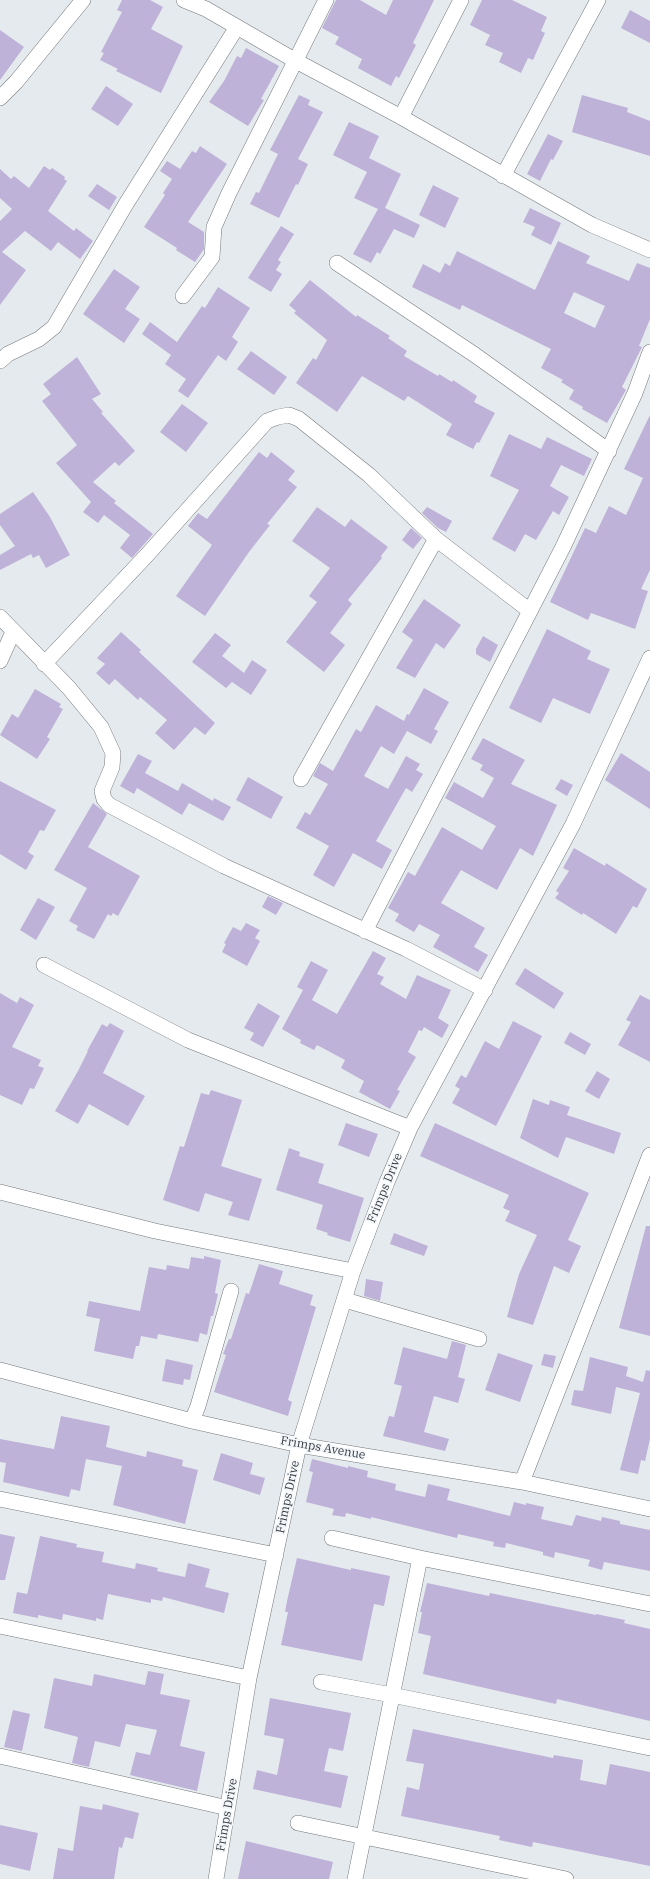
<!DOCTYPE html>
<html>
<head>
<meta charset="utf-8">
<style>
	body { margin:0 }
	canvas { display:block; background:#e5eaee }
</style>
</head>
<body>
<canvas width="650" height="1879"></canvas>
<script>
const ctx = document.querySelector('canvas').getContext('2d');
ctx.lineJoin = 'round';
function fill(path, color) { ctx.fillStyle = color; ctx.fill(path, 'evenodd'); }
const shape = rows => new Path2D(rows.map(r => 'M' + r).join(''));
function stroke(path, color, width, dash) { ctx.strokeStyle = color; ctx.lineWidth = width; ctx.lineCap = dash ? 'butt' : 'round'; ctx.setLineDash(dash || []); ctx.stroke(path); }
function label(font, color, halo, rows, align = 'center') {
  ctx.font = font + ' "IBM Plex Serif",serif'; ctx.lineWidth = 3.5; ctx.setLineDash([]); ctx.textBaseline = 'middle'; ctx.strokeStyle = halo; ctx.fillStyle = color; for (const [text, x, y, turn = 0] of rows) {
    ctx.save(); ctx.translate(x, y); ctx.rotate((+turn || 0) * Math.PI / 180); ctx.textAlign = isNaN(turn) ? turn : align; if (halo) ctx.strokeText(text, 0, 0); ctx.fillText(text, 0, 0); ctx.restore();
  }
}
const building = shape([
	[122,0,150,0,163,7,151,29,183,46,161,93,116,71,118,69,100,60,104,53,101,52,122,12,117,10],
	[336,0,360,0,386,15,393,0,434,0,413,43,416,45,399,78,396,76,391,86,358,68,362,59,335,44,339,37,322,28],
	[482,0,512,0,547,17,541,31,545,33,533,60,528,58,521,73,499,62,503,53,485,45,490,35,470,25],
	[630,10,650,21,650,43,621,28],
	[0,30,24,47,0,80],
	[246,48,279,66,261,99,264,100,248,126,209,102,224,81,237,56,241,58],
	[106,86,133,104,118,126,91,109],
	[299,95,310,100,308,105,323,112,298,159,308,164,298,185,296,184,279,218,250,204,256,192,259,193,278,154,270,150],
	[582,95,628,108,627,112,650,121,650,156,572,132],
	[349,122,379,136,369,158,401,174,385,208,420,225,414,238,394,229,380,254,377,252,371,263,353,254,378,209,354,198,367,172,333,155],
	[548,134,563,141,553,160,551,159,540,181,527,174],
	[200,146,227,164,188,222,204,232,204,249,195,262,176,250,177,248,144,227,165,195,163,193,172,179,160,171,167,161,180,169,192,151,196,153],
	[44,166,50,170,52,168,65,177,64,179,67,181,48,211,74,231,76,228,93,241,80,259,58,242,51,251,25,231,2,252,26,270,0,305,0,221,12,209,0,198,0,169,11,179,14,176,29,188],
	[97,184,117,197,109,210,88,196],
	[433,185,459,198,445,228,419,215],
	[530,208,561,223,551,245,531,235,535,227,523,222],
	[281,226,294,234,278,260,281,262,276,270,282,274,271,292,248,278],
	[558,241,590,256,586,263,629,281,637,263,650,268,650,319,639,346,642,347,622,387,626,390,607,423,582,409,583,407,569,399,574,390,561,382,563,380,541,368,551,349,462,305,460,310,412,287,423,264,440,273,445,263,450,266,457,251,535,290],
	[574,292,605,306,595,328,564,313],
	[114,269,140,287,125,309,140,319,124,343,83,314],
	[310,280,356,317,357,315,390,336,388,338,407,351,404,356,438,376,439,374,452,382,453,380,477,396,474,402,495,413,479,443,477,442,473,449,446,435,452,424,408,396,404,401,362,376,337,412,296,383,313,358,316,360,327,340,294,313,296,311,289,305],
	[218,287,250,308,232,337,238,342,226,361,218,355,188,398,178,391,186,379,165,364,171,355,142,334,150,322,177,342,202,306,205,308],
	[251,351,287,377,274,395,237,369],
	[77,357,101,394,92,399,103,412,101,413,135,451,119,466,115,462,93,482,116,501,114,503,153,534,132,558,120,548,130,535,104,515,98,523,83,512,91,502,56,463,77,445,42,401,51,394,43,384],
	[182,404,208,423,186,452,160,432],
	[650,415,650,570,641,589,648,591,635,629,591,613,588,620,550,602,585,528,596,533,609,506,626,515,643,478,624,469],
	[509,434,541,449,547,437,592,459,584,476,561,465,550,486,569,497,559,515,553,511,536,540,525,534,515,552,492,539,519,490,490,476],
	[259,452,267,458,271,452,295,471,288,480,297,487,267,524,270,525,249,552,205,616,176,596,212,545,188,526,198,513,207,519],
	[33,492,50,517,70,555,46,568,39,555,33,558,31,554,0,570,0,555,15,546,0,525,0,514],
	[317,507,345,527,351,519,388,547,381,556,382,558,348,600,352,604,330,633,345,645,324,672,286,642,317,602,309,596,330,568,292,541],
	[427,507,452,521,446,532,438,528,422,513],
	[411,528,422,538,413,549,402,540],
	[424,599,461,625,444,649,436,643,415,678,396,668,413,640,402,632],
	[547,629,591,651,587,659,610,669,590,714,553,698,541,723,509,708],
	[121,632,141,650,139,652,215,723,205,735,195,727,174,750,155,733,167,720,140,697,138,700,115,679,109,685,96,673,105,664,97,658],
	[215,633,231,645,222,656,244,673,252,660,267,670,251,695,232,682,226,688,192,662],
	[483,636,498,645,490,662,476,654,476,649],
	[424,688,449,702,434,729,438,731,431,744,407,731,394,754,381,746,364,776,388,789,406,756,420,764,416,770,423,774,412,792,406,788,376,841,392,850,382,869,353,853,334,887,313,875,329,846,296,828,305,812,310,815,328,784,313,776,320,763,333,771,356,729,361,732,376,705,404,721,407,714,409,715],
	[35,689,61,704,59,707,63,709,47,737,50,739,37,759,0,735,12,714,18,718],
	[483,738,525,760,511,784,557,805,533,856,520,848,497,890,461,870,441,903,485,928,474,947,488,955,478,972,433,947,440,935,419,924,414,932,395,921,399,914,388,908,408,872,415,876,442,827,482,850,496,826,445,798,454,782,483,798,494,778,480,770,483,765,471,759],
	[621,753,650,772,650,809,605,780],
	[138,754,152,761,145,773,178,791,182,783,213,801,214,798,231,807,223,821,189,803,182,815,137,788,134,794,120,786],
	[248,777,283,797,271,819,236,800],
	[561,779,573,785,567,796,555,789],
	[0,781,56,810,44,831,40,830,28,852,34,856,26,870,0,854],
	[93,803,107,814,88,847,140,876,118,916,113,913,111,916,108,914,94,939,76,930,78,926,69,921,87,888,54,870],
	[574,848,605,866,606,863,647,889,637,908,633,906,616,934,583,913,582,915,555,898,559,893,556,891,569,871,563,868],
	[268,896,283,903,276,915,262,907],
	[38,898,55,907,36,940,20,930],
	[246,923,260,930,255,938,260,941,247,966,222,952,226,944,224,943,233,927,241,931],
	[373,951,386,958,377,974,384,977,380,984,406,999,417,975,451,990,438,1018,449,1025,442,1038,424,1027,422,1031,419,1030,408,1052,416,1057,397,1090,400,1091,390,1109,359,1092,364,1081,341,1068,345,1060,317,1045,314,1050,300,1043,301,1040,282,1029,303,990,297,987,311,961,328,970,312,1000,337,1014],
	[525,968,564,993,554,1009,515,984],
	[0,993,17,1003,20,997,34,1005,12,1047,41,1060,38,1066,44,1068,34,1089,30,1088,22,1105,0,1095],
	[640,995,650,1000,650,1062,618,1045,631,1022,626,1020],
	[258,1003,280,1016,263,1047,250,1040,254,1033,244,1028],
	[513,1021,542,1036,496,1126,452,1103,460,1089,455,1086,461,1075,466,1078,485,1041,499,1049],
	[110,1023,124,1031,103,1073,145,1096,128,1126,89,1104,78,1124,55,1111,78,1071,88,1051,87,1051,102,1024,107,1027],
	[570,1032,591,1044,585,1055,564,1043],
	[597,1071,610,1079,599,1099,585,1091],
	[211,1090,242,1100,221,1166,262,1179,249,1221,228,1215,233,1202,205,1193,199,1212,163,1200,180,1146,184,1147,201,1093,209,1095],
	[533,1099,549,1105,550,1100,570,1107,567,1115,621,1133,614,1154,566,1137,558,1158,520,1138],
	[346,1123,378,1134,369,1157,338,1145],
	[435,1123,589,1193,568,1240,581,1246,569,1273,554,1266,533,1325,507,1317,519,1274,537,1235,505,1221,510,1211,503,1208,509,1195,420,1156],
	[289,1148,300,1152,299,1156,324,1164,318,1183,364,1198,350,1242,327,1235,328,1233,316,1229,323,1205,276,1190],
	[646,1226,650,1226,650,1336,619,1328],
	[394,1233,428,1246,424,1256,390,1244],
	[204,1256,221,1260,215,1293,218,1294,213,1316,211,1316,207,1335,200,1333,198,1342,158,1334,157,1339,141,1336,139,1346,136,1346,133,1359,94,1351,100,1319,86,1316,89,1301,140,1311,149,1267,166,1270,167,1265,189,1269,191,1257,204,1259],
	[259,1264,283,1271,279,1284,313,1295,310,1305,316,1307,288,1400,292,1402,288,1416,214,1392,226,1355,223,1354,229,1339,231,1339,246,1293,249,1294],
	[366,1279,383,1282,380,1301,364,1296],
	[452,1341,466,1345,458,1377,465,1379,458,1403,434,1396,424,1432,449,1439,445,1451,383,1436,389,1416,394,1417,402,1386,394,1384,403,1347,447,1359],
	[498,1353,533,1365,520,1402,485,1390],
	[544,1354,556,1356,553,1368,541,1365],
	[590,1357,628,1367,626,1376,643,1382,646,1370,650,1371,650,1439,645,1461,641,1460,638,1474,620,1470,640,1393,616,1387,611,1414,571,1405,574,1390,583,1391],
	[166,1359,193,1365,190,1380,184,1379,183,1385,162,1381],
	[61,1416,110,1426,106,1447,146,1457,147,1451,183,1460,182,1466,198,1470,185,1524,113,1505,122,1466,86,1459,80,1491,71,1489,69,1497,3,1482,6,1463,0,1462,0,1439,54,1449],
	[221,1453,253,1463,250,1474,265,1478,260,1495,213,1480],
	[312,1459,348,1468,348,1466,368,1471,367,1477,396,1484,395,1490,425,1497,428,1484,450,1489,447,1500,510,1516,514,1502,526,1505,526,1503,544,1507,541,1519,572,1526,576,1515,601,1521,602,1517,620,1521,620,1524,650,1530,650,1571,604,1562,602,1570,588,1566,590,1560,555,1552,554,1558,543,1555,543,1552,506,1543,505,1548,493,1546,494,1542,458,1534,457,1538,371,1517,371,1519,346,1513,345,1517,332,1515,334,1509,306,1502,313,1472,309,1471],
	[0,1534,15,1537,5,1580,0,1580],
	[40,1536,77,1544,76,1547,104,1552,102,1562,135,1569,136,1563,158,1568,157,1571,185,1577,188,1563,210,1569,205,1587,229,1593,224,1613,163,1597,162,1601,151,1599,151,1603,108,1594,103,1620,96,1618,96,1621,63,1614,62,1620,38,1615,38,1618,13,1613,17,1592,27,1594,28,1591],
	[297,1558,351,1570,351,1568,390,1576,384,1606,374,1604,362,1661,281,1645,288,1612,285,1612,287,1601],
	[427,1583,489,1596,490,1593,596,1615,596,1614,625,1620,624,1623,650,1629,650,1721,557,1699,556,1704,423,1674,431,1636,418,1633,422,1612,420,1612],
	[148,1671,164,1674,160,1694,190,1700,180,1746,205,1752,197,1791,130,1775,136,1752,150,1755,157,1730,126,1724,120,1747,95,1741,89,1767,72,1763,78,1737,44,1728,54,1678,92,1686,94,1674,145,1685],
	[270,1698,351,1713,343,1751,329,1748,324,1771,348,1776,341,1808,253,1789,257,1770,277,1775,284,1739,264,1735],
	[13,1710,30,1714,22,1751,4,1747],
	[413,1729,553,1758,554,1755,583,1760,580,1780,606,1785,610,1764,650,1772,650,1866,533,1842,532,1847,499,1840,500,1836,401,1816,407,1787,419,1790,424,1764,406,1761],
	[103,1804,139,1813,133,1839,125,1837,122,1848,119,1847,114,1879,53,1879,58,1848,73,1851,80,1806,102,1810],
	[0,1825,38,1833,30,1871,0,1864],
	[246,1841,333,1862,329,1879,238,1879]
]);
const minor = shape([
	[184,0,206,9,296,61,401,117,592,225,650,250],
	[0,98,16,82,83,0],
	[401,117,461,0],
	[503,176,598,0],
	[337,263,475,355,609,451],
	[183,296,212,257,214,227,229,193,326,0],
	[0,361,8,354,39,339,54,327,126,204,237,27],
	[0,617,69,688,101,727,113,753,112,767,102,791,104,799,109,805,224,866,406,949,485,990],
	[0,661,13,632],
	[44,664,147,555,267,421,278,417,289,415,299,419,369,475,436,539,530,611],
	[301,779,436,539],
	[365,931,563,547,635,393,650,352],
	[44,965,188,1040,410,1128],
	[0,1192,155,1231,353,1271],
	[345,1300,479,1339],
	[0,1370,192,1421,299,1445,522,1482,650,1509],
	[192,1421,198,1406,231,1291],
	[522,1482,650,1155],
	[0,1499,276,1555],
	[332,1538,420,1558,650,1604],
	[0,1626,249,1678],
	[321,1682,392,1695,650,1748],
	[0,1756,228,1808],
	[298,1823,566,1879],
	[216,1879,249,1678,299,1445,353,1271,387,1182,410,1128,573,824,650,658],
	[355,1879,420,1558]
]);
const streetNames = [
	["Frimps Drive",385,1188,-68],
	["Frimps Avenue",323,1448,10],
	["Frimps Drive",288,1497,-78],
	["Frimps Drive",227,1815,-80]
];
fill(building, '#beb2d8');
stroke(minor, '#74787c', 16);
stroke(minor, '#fff', 15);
label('12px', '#383a3b', '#f3f7fb', streetNames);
</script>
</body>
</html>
